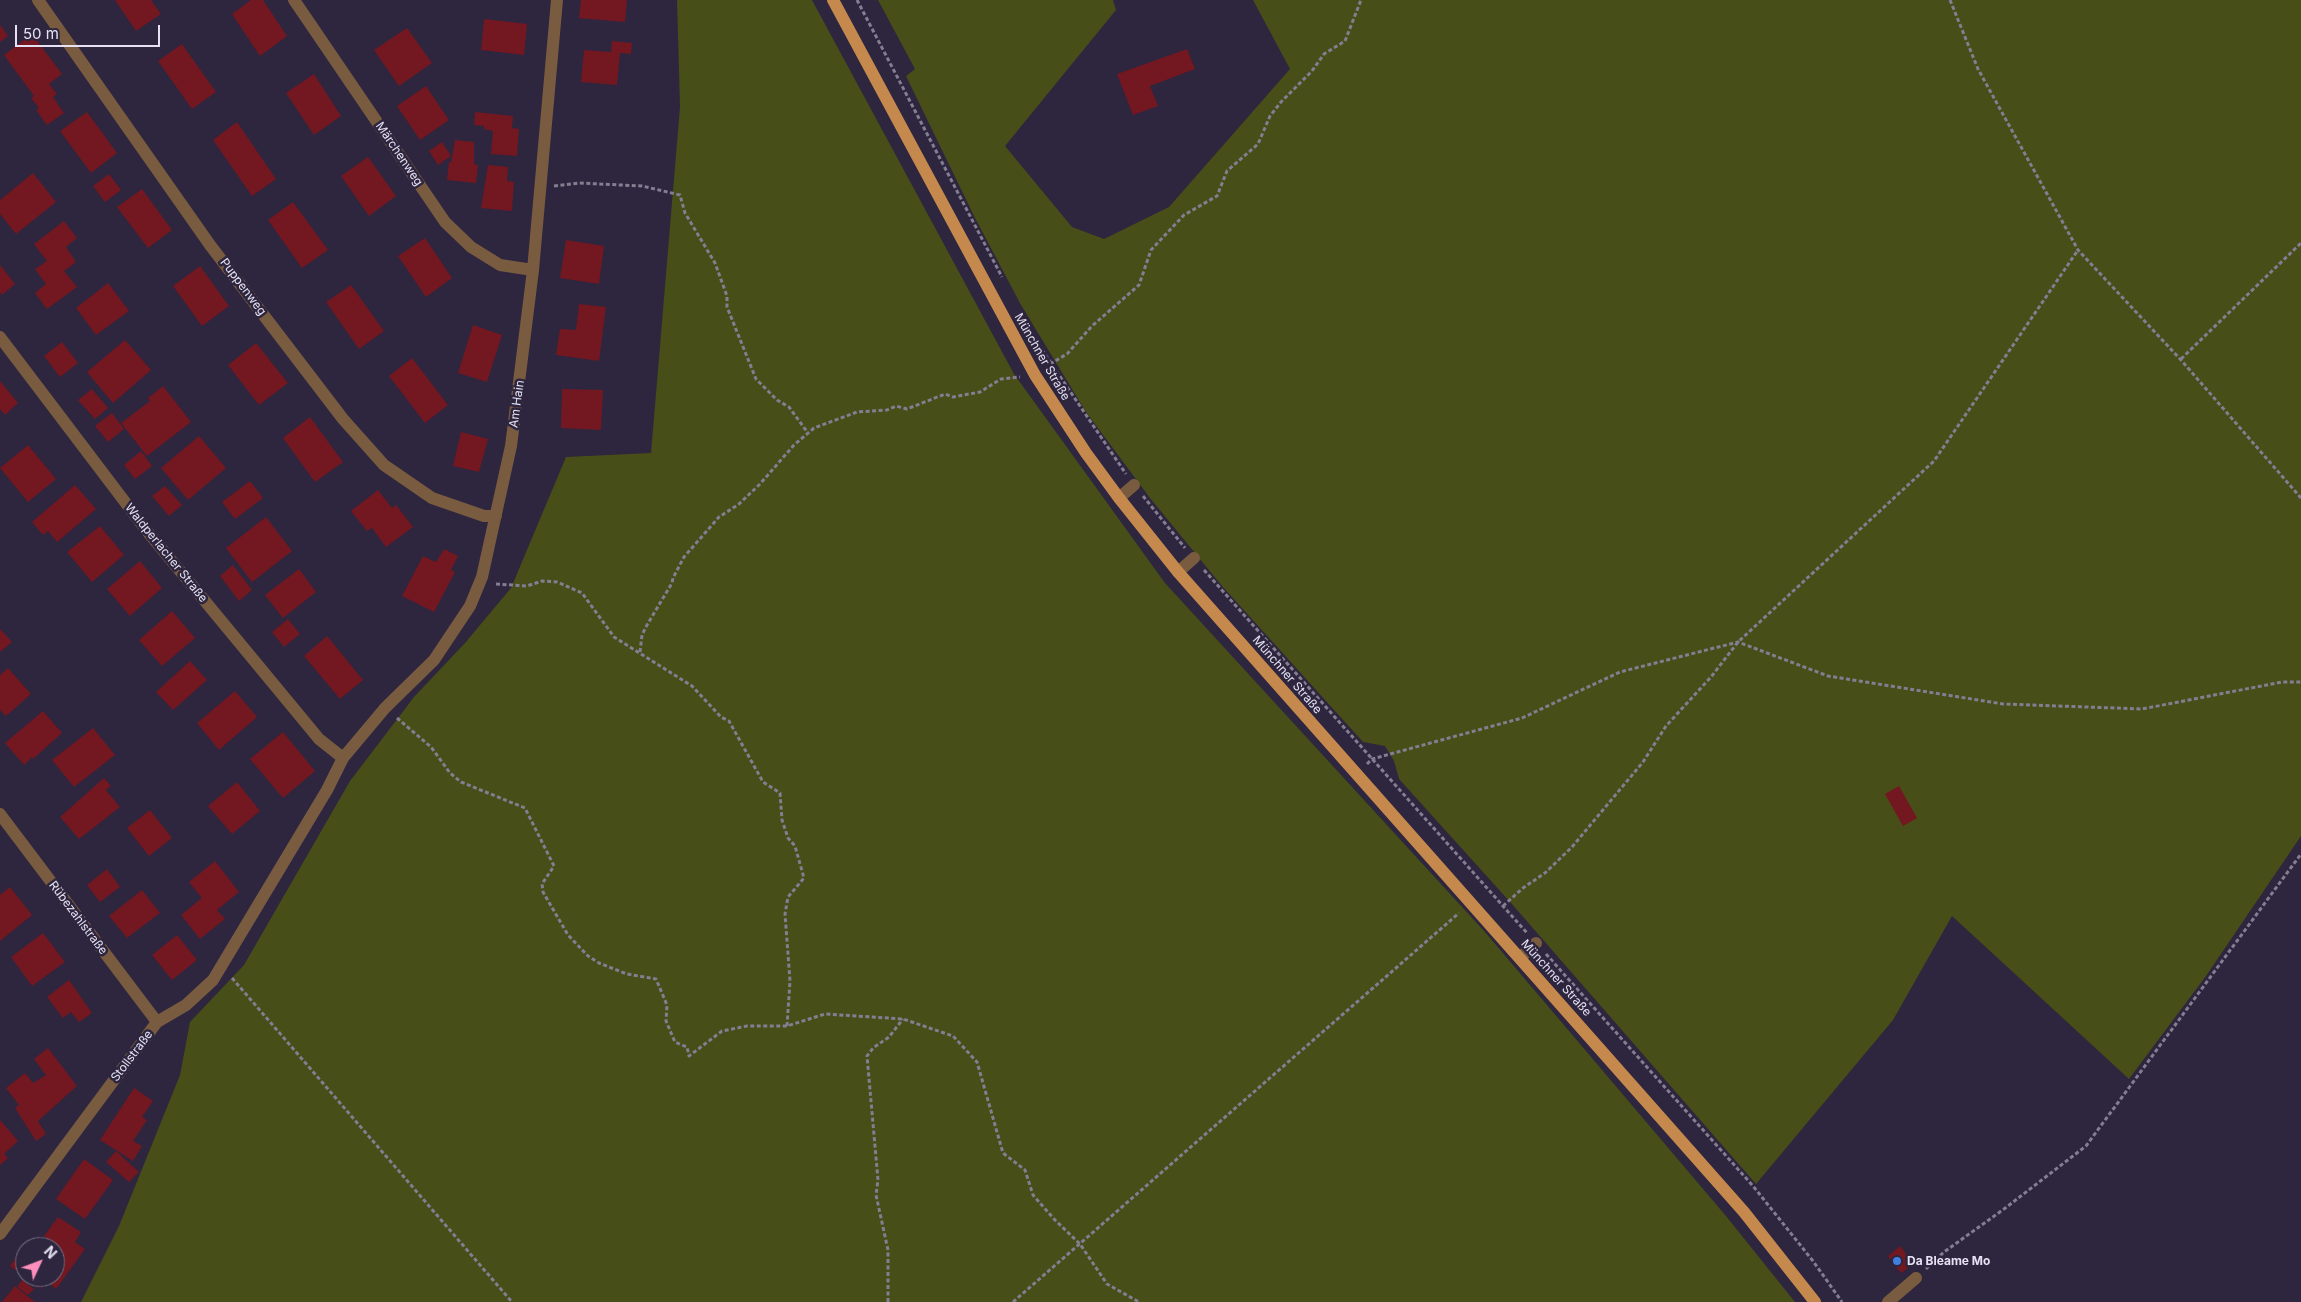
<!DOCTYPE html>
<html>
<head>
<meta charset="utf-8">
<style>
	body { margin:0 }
	#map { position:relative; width:2301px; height:1302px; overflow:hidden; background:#2d263e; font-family:Inter,sans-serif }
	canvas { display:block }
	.north { position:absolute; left:15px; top:1237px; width:50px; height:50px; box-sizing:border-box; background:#2d263e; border:1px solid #777186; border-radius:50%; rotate:47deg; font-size:14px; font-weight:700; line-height:20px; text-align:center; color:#e6e2f3 }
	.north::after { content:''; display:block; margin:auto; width:18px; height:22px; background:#fe8ebc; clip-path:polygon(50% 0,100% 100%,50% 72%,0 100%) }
	.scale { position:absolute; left:15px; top:25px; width:145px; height:22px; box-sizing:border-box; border:2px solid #e6e2f3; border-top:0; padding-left:6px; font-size:15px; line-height:18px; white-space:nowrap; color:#e6e2f3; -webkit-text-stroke:4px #2d263e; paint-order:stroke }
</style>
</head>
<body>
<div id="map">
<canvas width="2301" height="1302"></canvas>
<div class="north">N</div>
<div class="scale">50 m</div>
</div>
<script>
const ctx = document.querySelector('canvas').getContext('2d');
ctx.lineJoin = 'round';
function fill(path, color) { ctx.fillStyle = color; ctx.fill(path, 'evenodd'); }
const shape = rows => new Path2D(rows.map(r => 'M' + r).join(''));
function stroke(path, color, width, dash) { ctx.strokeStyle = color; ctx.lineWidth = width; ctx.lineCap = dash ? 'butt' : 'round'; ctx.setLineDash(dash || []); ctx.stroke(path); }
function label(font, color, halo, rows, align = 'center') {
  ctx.font = font + ' Inter,sans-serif'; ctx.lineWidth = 5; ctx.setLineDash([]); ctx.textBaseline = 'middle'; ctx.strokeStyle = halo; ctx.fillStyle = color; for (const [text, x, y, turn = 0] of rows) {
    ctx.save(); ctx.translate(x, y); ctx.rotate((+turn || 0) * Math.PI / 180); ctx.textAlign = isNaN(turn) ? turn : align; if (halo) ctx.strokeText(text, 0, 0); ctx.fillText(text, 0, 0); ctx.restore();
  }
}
const green = shape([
	[677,0,812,0,1014,374,1165,583,1485,932,1726,1216,1795,1302,81,1302,119,1226,180,1075,190,1022,244,965,350,781,414,697,465,643,511,588,566,457,651,453,680,107],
	[878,0,1113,0,1116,10,1005,146,1072,227,1104,239,1169,207,1290,69,1253,0,2301,0,2301,836,2206,976,2129,1079,1952,916,1893,1020,1756,1184,1511,903,1399,779,1394,761,1385,746,1363,742,1222,586,1150,498,1086,412,1021,305,975,218,906,76,915,69]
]);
const building = shape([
	[115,0,151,0,161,14,136,31],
	[251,0,263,0,287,36,260,56,232,14],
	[581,0,627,0,625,22,579,18],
	[484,19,527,24,524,55,481,50],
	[0,25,8,36,0,42],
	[407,28,432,63,399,86,374,50],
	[32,34,62,74,49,84,57,94,53,97,64,113,47,125,36,110,39,108,31,98,34,96,4,55],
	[612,41,632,43,631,54,620,53,617,85,581,82,584,50,611,52],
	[182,44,216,92,192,109,158,61],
	[1187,49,1195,69,1150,86,1158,106,1133,115,1117,74],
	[314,74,341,116,314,135,286,93],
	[426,86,449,120,420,140,397,106],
	[87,112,117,153,91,173,60,131],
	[475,112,513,116,512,128,519,129,517,156,491,154,493,131,484,129,484,126,474,125],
	[237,122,276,179,252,196,213,140],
	[455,140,474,142,474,164,478,165,476,183,447,180,449,162,451,162],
	[442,142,451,156,438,165,429,151],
	[368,157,396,196,369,216,341,176],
	[488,165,508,167,507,181,514,182,512,211,481,208],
	[33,173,56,202,16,234,0,214,0,200],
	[109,174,121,190,105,202,93,186],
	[142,189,172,230,148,248,117,207],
	[293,202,328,250,302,268,268,220],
	[64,221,77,238,66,247,76,262,64,271,77,287,47,309,35,293,46,284,35,269,47,261,34,244],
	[425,238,452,278,426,297,398,256],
	[566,240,604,246,599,284,560,278],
	[0,265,15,284,2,295,0,292],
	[200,266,229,306,202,326,173,286],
	[108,283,129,311,96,335,76,308],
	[351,285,384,331,359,349,326,302],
	[579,304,606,307,599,361,556,355,560,329,576,330],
	[473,325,502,335,487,382,458,373],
	[125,340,151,370,113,403,87,372],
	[62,342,78,363,60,377,44,356],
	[256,343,288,383,259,405,228,365],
	[412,358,448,405,425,423,389,376],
	[0,381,18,403,5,415,0,409],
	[163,386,191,422,147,456,121,423,150,401,148,398],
	[92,389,108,408,95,419,78,400],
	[562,389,603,390,601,430,561,428],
	[112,413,124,429,108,442,95,426],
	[310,417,343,462,315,482,283,438],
	[461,432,488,439,479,472,453,466],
	[199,436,226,468,188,500,161,468],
	[28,445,56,479,28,502,0,468],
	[141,451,152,466,135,479,124,465],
	[250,481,263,498,235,519,222,502],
	[75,485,96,509,57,542,48,531,43,535,32,522],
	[165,486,182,505,169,516,152,496],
	[378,490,392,508,396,505,413,527,386,547,372,528,367,531,351,511],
	[266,517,292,551,252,582,226,548],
	[100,526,124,555,92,582,67,552],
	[444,549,458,556,451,570,455,572,434,612,402,596,423,556,436,562],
	[140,561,162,588,130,616,107,589],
	[233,565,252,590,239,601,220,576],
	[299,569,316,592,283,618,265,595],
	[172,611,195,638,162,666,139,640],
	[288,619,300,634,284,647,272,632],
	[0,629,12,642,0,652],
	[327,636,363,680,340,699,304,656],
	[190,661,207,680,173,710,156,692],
	[8,668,31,694,6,716,0,710,0,675],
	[235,691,257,717,219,750,197,723],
	[43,711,62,733,33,759,32,757,24,765,5,743],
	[93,728,115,755,74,787,52,760],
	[283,732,315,771,283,798,250,759],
	[104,778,111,786,106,790,120,807,79,839,60,817],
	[237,782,260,811,232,834,208,806],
	[1899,786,1917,818,1903,826,1885,794],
	[150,810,172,838,149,856,127,828],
	[215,861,239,892,217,910,225,919,200,939,181,915,202,898,189,882],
	[107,869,120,887,100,902,87,885],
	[10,887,32,915,0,941,0,895],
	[142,890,160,913,127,938,109,916],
	[43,933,65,962,32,986,11,957],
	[177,935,197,960,172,980,152,955],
	[69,980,92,1013,79,1022,71,1012,63,1018,47,997],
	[48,1048,77,1086,38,1121,46,1134,36,1141,15,1108,19,1105,6,1088,25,1073,33,1083,46,1075,34,1059],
	[134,1088,153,1101,142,1117,147,1120,133,1141,142,1146,133,1161,100,1140],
	[0,1120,18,1141,4,1154,8,1158,0,1165],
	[116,1151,139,1172,129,1182,106,1162],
	[84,1159,113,1180,85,1219,56,1199],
	[58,1217,81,1232,75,1242,85,1249,56,1289,45,1280,39,1288,10,1266,16,1258,25,1255,25,1277,55,1277,55,1247,42,1247,48,1240,44,1236],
	[1900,1246,1914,1264,1901,1273,1888,1256],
	[22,1280,34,1289,28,1295,17,1287],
	[15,1286,17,1288,35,1302,2,1302]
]);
const path = shape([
	[857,0,1002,277],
	[1950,0,1978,69,2078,250,2181,360,2301,498],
	[554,186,579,183,642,186,680,195,685,213,715,263,727,296,727,307,756,379,777,400,789,407,808,433],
	[1038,344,1126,474],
	[2181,359,2301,243],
	[1050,364,1067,354,1092,326,1139,285,1151,250,1184,215,1217,196,1227,171,1258,144,1270,116,1281,102,1312,71,1324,54,1345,41,1361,0],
	[1143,496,1185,548],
	[1204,570,1527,933],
	[496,584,527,586,542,581,557,582,582,593,614,637,692,686,721,717,729,721,763,782,780,793,782,820,788,838,795,846,804,878,788,897,785,914,790,981,787,1026],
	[640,652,642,635,647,625,672,583,673,578,684,557,719,517,739,504,760,484,794,445,814,428,857,412,887,410,896,406,907,409,945,394,953,397,980,392,1001,379,1020,377],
	[397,718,431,747,450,773,461,782,525,808,554,866,542,884,543,892,568,935,588,956,599,963,627,974,656,979,667,1005,666,1021,675,1042,687,1047,689,1056,722,1031,747,1026,787,1026,825,1014,903,1019,953,1036,977,1062,1003,1153,1025,1170,1033,1195,1054,1219,1080,1244,1107,1284,1139,1302],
	[1367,764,1372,759,1522,718,1620,672,1738,642,1828,676,2003,704,2142,709,2282,682,2301,682],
	[1503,906,1523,888,1545,873,1572,847,1643,762,1666,726,1711,677,1738,642,1934,461,2078,250],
	[1546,954,1753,1186,1813,1261,1842,1302],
	[232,978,512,1302],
	[1926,1269,1944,1252,2004,1209,2086,1146,2301,854],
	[888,1302,888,1250,876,1195,878,1180,867,1056,873,1048,889,1037,903,1019],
	[1013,1302,1459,913]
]);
const minor = shape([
	[38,0,210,245,343,419,384,465,432,498,484,516,496,516],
	[294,0,445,222,471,247,500,265,533,270],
	[0,337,147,531,319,739,343,758],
	[1119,498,1134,485],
	[1178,572,1194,558],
	[0,814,157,1022],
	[1520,958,1536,943],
	[0,1234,157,1022,186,1005,213,980,327,790,343,758,385,708,434,660,470,606,482,577,511,446,533,270,557,0],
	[1888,1302,1916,1278]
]);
const major = shape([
	[833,0,1035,375,1086,453,1119,498,1178,572,1744,1212,1815,1302]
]);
const markers = [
	[1897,1261,5,"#3f7fe0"]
];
const streetNames = [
	["Märchenweg",399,154,56],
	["Puppenweg",243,287,53],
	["Münchner Straße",1042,357,60],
	["Am Hain",517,404,-82],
	["Waldperlacher Straße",166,553,51],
	["Münchner Straße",1287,675,49],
	["Rübezahlstraße",78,918,53],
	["Münchner Straße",1556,978,48],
	["Stollstraße",132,1056,-53]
];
const poiNames = [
	["Da Bleame Mo",1907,1261]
];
fill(green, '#474e17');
fill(building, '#731721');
stroke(path, '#837e92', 3, [4, 2.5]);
stroke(minor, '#795b40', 12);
stroke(major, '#c6894d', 12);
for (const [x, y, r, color] of markers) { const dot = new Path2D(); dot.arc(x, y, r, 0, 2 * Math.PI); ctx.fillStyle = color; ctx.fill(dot); stroke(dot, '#2d263e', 2); }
label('12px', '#e6e2f3', '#2d263e', streetNames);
label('bold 12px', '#e6e2f3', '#2d263e', poiNames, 'left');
</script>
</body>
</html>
